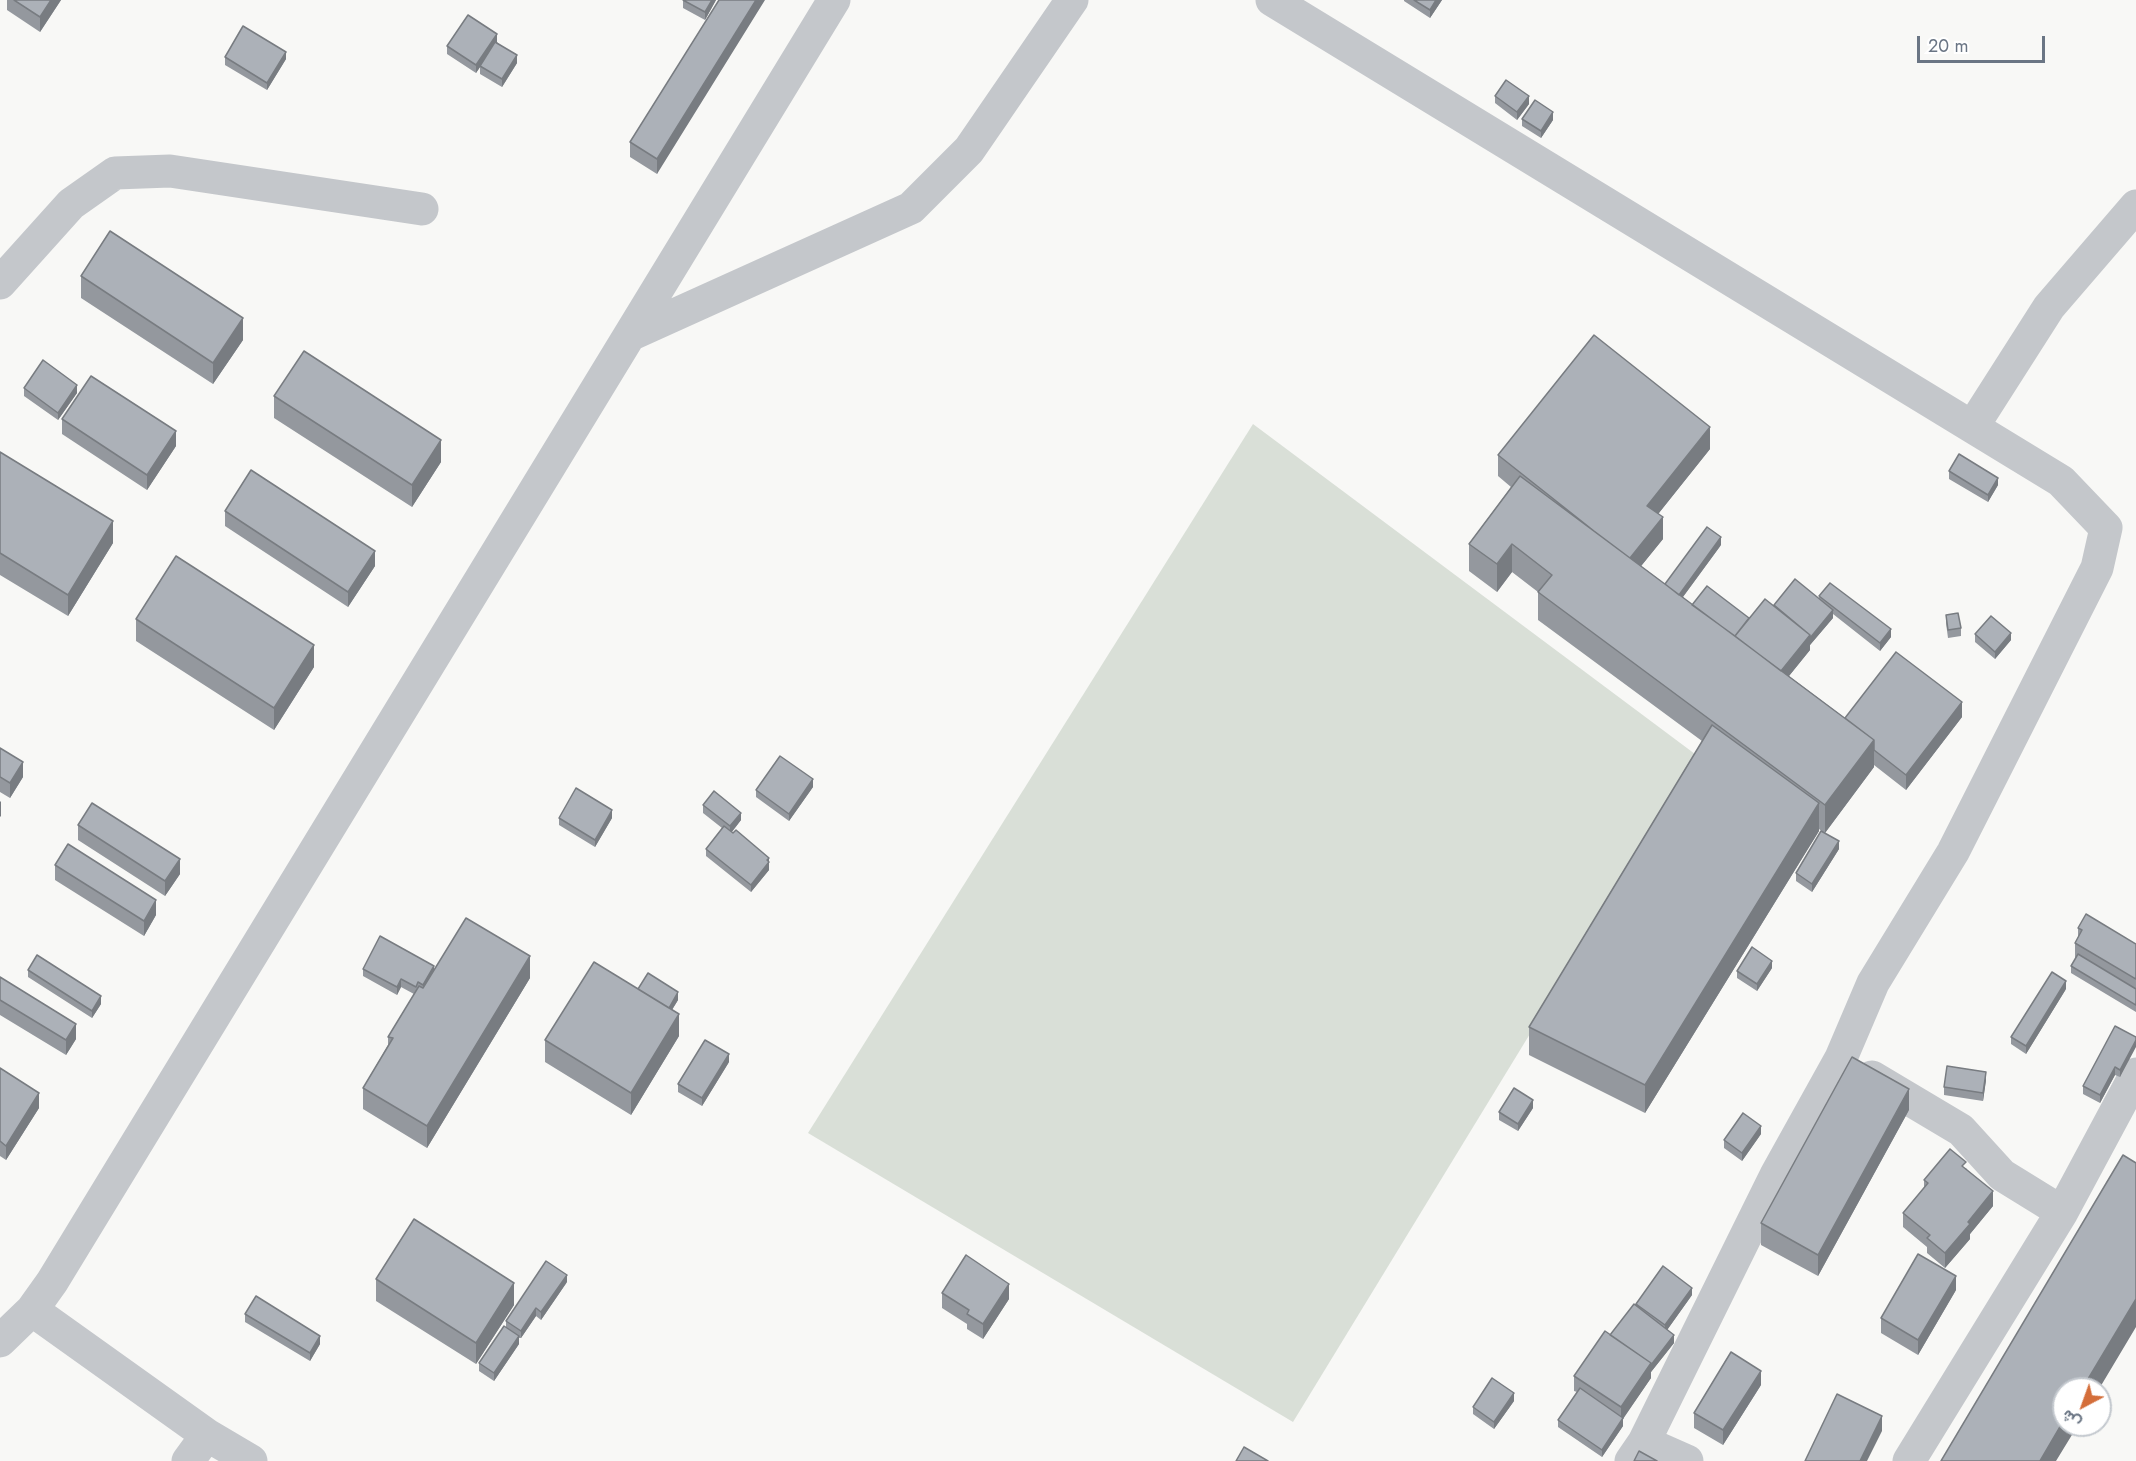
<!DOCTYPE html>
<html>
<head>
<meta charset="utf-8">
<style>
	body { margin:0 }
	#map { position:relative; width:2136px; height:1461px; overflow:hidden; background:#f8f8f6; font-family:Jost,Vazirmatn,sans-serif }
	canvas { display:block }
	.north { position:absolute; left:2052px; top:1377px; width:60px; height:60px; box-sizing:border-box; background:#fff; border:2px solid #c3c8ce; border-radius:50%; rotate:221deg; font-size:16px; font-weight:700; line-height:24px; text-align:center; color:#6a7584 }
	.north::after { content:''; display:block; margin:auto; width:21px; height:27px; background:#d46e3a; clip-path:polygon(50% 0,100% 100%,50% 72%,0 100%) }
	.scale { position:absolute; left:1917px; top:36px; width:128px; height:27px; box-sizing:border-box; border:3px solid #6a7584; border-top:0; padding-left:8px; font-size:18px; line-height:21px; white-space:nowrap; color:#6a7584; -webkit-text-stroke:4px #fff; paint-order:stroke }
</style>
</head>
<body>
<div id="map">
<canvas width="2136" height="1461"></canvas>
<div class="north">ش</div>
<div class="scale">20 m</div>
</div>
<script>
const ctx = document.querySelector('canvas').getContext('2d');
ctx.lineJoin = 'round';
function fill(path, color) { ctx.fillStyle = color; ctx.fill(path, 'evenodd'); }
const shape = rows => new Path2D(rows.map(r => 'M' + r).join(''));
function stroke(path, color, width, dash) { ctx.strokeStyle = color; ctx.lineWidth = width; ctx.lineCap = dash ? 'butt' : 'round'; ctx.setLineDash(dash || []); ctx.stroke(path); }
const green = shape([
	[1253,424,1699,757,1293,1422,808,1133]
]);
const minor = shape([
	[1272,0,2061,481,2106,528,2097,568,1953,852,1873,983,1841,1058,1776,1175,1644,1442,1631,1461],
	[0,283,71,204,115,173,170,171,422,209],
	[630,335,911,208,969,150,1072,0],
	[1973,426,2049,307,2136,206],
	[1872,1077,1961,1130,2002,1175,2062,1212],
	[32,1310,207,1435,251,1461],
	[0,1341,32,1310,52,1282,834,0],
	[1644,1442,1687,1461],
	[188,1461,207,1435],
	[1909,1461,2062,1212,2136,1074]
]);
const wall = shape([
	[7,0,61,0,40,32,7,10],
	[683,0,716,0,705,20,683,8],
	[719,0,657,174,630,157,630,142],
	[1404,0,1442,0,1430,18,1404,1],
	[497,42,517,63,502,87,480,74,480,67,476,73,447,54,447,46],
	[225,57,286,59,267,90,225,65],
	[1495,96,1529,104,1517,120,1495,103],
	[1522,119,1553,120,1541,138,1522,126],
	[81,276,243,340,213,384,81,298],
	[24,388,77,393,58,420,24,396],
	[274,396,441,462,412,507,274,418],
	[62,419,176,446,147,490,62,434],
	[1710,449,1658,514,1663,539,1641,566,1665,584,1721,545,1683,597,1692,605,1749,618,1774,605,1819,599,1819,596,1891,637,1880,651,1833,614,1833,618,1810,645,1810,650,1789,676,1845,718,1962,717,1906,790,1874,765,1874,767,1825,833,1839,849,1812,892,1796,881,1796,873,1824,833,1819,829,1819,831,1645,1113,1529,1055,1529,1027,1702,741,1538,620,1538,592,1512,572,1497,592,1469,571,1469,544,1511,487,1498,476,1498,455],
	[0,452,113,543,68,616,0,575],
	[1949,471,1998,485,1988,502,1949,479],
	[225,511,375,566,348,607,225,526],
	[1946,615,1961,628,1961,636,1948,638,1946,623],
	[136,619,314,667,274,730,136,641],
	[1975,634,2011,640,1995,659,1975,642],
	[0,748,23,777,10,798,0,792],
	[813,787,789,821,756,797,756,790],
	[703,805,741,820,732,832,769,858,769,870,751,892,706,856,706,849,722,828,703,813],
	[559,818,612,818,595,847,559,825],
	[78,825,180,874,165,896,78,840],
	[55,865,156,915,144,936,55,880],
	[2078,928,2136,944,2136,1012,2071,973,2071,966,2076,958,2075,958,2075,943,2078,937],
	[1772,968,1757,991,1737,978,1737,971],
	[363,969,434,971,530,978,427,1148,363,1109,363,1088,388,1045,388,1037,414,994,401,987,397,995,363,976],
	[28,970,101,1004,92,1018,28,977],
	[0,977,76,1039,66,1055,0,1015],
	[638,989,678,1000,672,1010,679,1036,631,1115,545,1062,545,1040],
	[2066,989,2026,1054,2011,1044,2011,1037],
	[2136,1037,2120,1077,2115,1075,2100,1103,2083,1094,2083,1086],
	[729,1062,702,1106,678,1092,678,1084],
	[0,1068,39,1108,6,1160,0,1156],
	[1986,1080,1983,1101,1944,1095,1944,1087],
	[1533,1108,1518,1131,1499,1120,1499,1112],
	[1909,1110,1818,1276,1761,1245,1761,1223],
	[1761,1134,1742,1161,1724,1148,1724,1140],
	[1966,1168,1993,1206,1970,1234,1970,1239,1945,1268,1927,1253,1927,1247,1903,1227,1903,1213,1924,1188,1924,1180],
	[376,1279,514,1305,476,1364,376,1301],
	[567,1282,541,1320,536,1316,521,1338,519,1338,519,1344,494,1381,479,1371,479,1363,506,1327,506,1321],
	[1956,1290,1918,1355,1881,1333,1881,1318],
	[942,1293,1009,1299,983,1339,967,1329,967,1324,942,1308],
	[1692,1295,1667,1330,1674,1343,1651,1372,1651,1378,1623,1418,1623,1426,1602,1457,1558,1427,1558,1420,1577,1392,1574,1391,1574,1376,1636,1306,1636,1304],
	[245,1314,320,1344,310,1361,245,1322],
	[1761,1385,1723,1445,1694,1428,1694,1413],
	[1514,1401,1494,1429,1473,1414,1473,1407]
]);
const shadedWall = shape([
	[51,0,61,0,40,32,40,17],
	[712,0,716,0,705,20,705,12],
	[756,0,765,0,657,174,657,159],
	[1436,0,1442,0,1430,18,1430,10],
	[497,34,497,42,476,73,476,65],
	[286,52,286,59,267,90,267,83],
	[517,55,517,63,502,87,502,79],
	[1529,96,1529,104,1517,120,1517,112],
	[1553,112,1553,120,1541,138,1541,131],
	[243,318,243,340,213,384,213,363],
	[77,385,77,393,58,420,58,413],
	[1710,427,1710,449,1647,528,1647,506],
	[176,431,176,446,147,490,147,475],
	[441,440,441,462,412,507,412,485],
	[1998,478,1998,485,1988,502,1988,495],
	[1663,517,1663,539,1629,581,1629,559],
	[113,521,113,543,68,616,68,595],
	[1721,537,1721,545,1674,609,1674,601],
	[1512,544,1512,572,1497,592,1497,564],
	[375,551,375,566,348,607,348,592],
	[1833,610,1833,618,1810,645,1810,638],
	[1891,629,1891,637,1880,651,1880,643],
	[2011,633,2011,640,1995,659,1995,652],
	[1810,635,1810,650,1776,692,1776,678],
	[314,645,314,667,274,730,274,708],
	[1962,702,1962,717,1906,790,1906,775],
	[1874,740,1874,767,1825,833,1825,805],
	[23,762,23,777,10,798,10,783],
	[813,779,813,787,789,821,789,814],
	[1,801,1,816,0,817,0,802],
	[1819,803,1819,831,1645,1113,1645,1085],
	[612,810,612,818,595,847,595,840],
	[741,813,741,820,730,834,730,826],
	[1839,841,1839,849,1812,892,1812,884],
	[769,858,769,870,751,892,751,885],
	[180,859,180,874,165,896,165,881],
	[156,900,156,915,144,936,144,921],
	[530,956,530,978,427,1148,427,1126],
	[1772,961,1772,968,1757,991,1757,984],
	[434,966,434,973,423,992,423,985],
	[401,979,401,987,397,995,397,987],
	[2066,981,2066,989,2026,1054,2026,1046],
	[678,992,678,1000,663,1024,663,1017],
	[101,996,101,1004,92,1018,92,1011],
	[679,1014,679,1036,631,1115,631,1093],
	[76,1024,76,1039,66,1055,66,1040],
	[2136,1040,2136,1047,2120,1077,2120,1070],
	[729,1054,729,1062,702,1106,702,1098],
	[2115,1067,2115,1075,2100,1103,2100,1095],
	[1986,1072,1986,1080,1983,1101,1983,1093],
	[1909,1089,1909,1110,1818,1276,1818,1255],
	[39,1093,39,1108,6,1160,6,1146],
	[1533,1100,1533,1108,1518,1131,1518,1124],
	[1761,1126,1761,1134,1742,1161,1742,1153],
	[1993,1191,1993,1206,1970,1234,1970,1239,1945,1268,1945,1253,1968,1222],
	[567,1275,567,1282,541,1320,541,1312],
	[1956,1276,1956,1290,1918,1355,1918,1340],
	[514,1283,514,1305,476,1364,476,1343],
	[1009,1284,1009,1299,983,1339,983,1324],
	[1692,1288,1692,1295,1665,1333,1665,1325],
	[2136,1299,2136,1327,2099,1389,2082,1389],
	[536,1308,536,1316,521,1338,521,1331],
	[1674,1335,1674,1343,1651,1372,1651,1378,1621,1422,1621,1407,1651,1363],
	[320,1336,320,1344,310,1361,310,1353],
	[519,1336,519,1344,494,1381,494,1373],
	[1761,1371,1761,1385,1723,1445,1723,1430],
	[1514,1393,1514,1401,1494,1429,1494,1422],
	[1882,1416,1882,1431,1867,1461,1860,1461],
	[1623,1418,1623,1426,1602,1457,1602,1450],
	[2064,1420,2064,1425,2078,1425,2056,1461,2040,1461]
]);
const building = shape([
	[14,0,51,0,40,17,14,0],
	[683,0,712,0,705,12,683,0],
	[719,0,756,0,657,159,630,142,719,0],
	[1414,0,1436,0,1430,10,1414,0],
	[468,15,497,34,476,65,447,46,468,15],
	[243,26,286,52,267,83,225,57,243,26],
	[495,42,517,55,502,79,480,66,495,42],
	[1506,80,1529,96,1517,112,1495,96,1506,80],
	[1535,100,1553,112,1541,131,1522,119,1535,100],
	[110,231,243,318,213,363,81,276,110,231],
	[1594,335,1710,427,1647,506,1663,517,1630,558,1594,531,1498,455,1594,335],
	[304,351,441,440,412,485,274,396,304,351],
	[43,360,77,385,58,413,24,388,43,360],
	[91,376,176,431,147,475,62,419,91,376],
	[0,452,113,521,68,595,0,553,0,452],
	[1959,454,1998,478,1988,495,1949,471,1959,454],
	[251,470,375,551,348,592,225,511,251,470],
	[1520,476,1874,740,1825,805,1538,592,1552,575,1512,544,1497,564,1469,544,1520,476],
	[1707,527,1721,537,1679,595,1665,584,1707,527],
	[176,556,314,645,274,708,136,619,176,556],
	[1795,579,1833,610,1810,638,1810,635,1774,605,1795,579],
	[1830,583,1891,629,1880,643,1819,596,1830,583],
	[1707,586,1749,618,1735,636,1692,605,1707,586],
	[1765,599,1810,635,1781,671,1735,636,1765,599],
	[1958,613,1961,628,1948,630,1946,615,1958,613],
	[1991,616,2011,633,1995,652,1975,634,1991,616],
	[1896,652,1962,702,1906,775,1874,750,1874,740,1845,718,1896,652],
	[1712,725,1819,803,1645,1085,1529,1027,1712,725],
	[0,748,23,762,10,783,0,777,0,748],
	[780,756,813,779,789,814,756,790,780,756],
	[576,788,612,810,595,840,559,818,576,788],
	[714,791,741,813,730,826,703,805,714,791],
	[92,803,180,859,165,881,78,825,92,803],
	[724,826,733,833,736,830,769,858,767,860,769,862,751,885,706,849,724,826],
	[1821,831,1839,841,1812,884,1796,873,1821,831],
	[68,844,156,900,144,921,55,865,68,844],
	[2086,914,2136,944,2136,979,2075,943,2082,930,2078,928,2086,914],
	[466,918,530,956,427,1126,363,1088,393,1038,388,1037,419,986,423,988,466,918],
	[380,936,434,966,423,985,418,982,416,987,401,979,397,987,363,969,380,936],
	[1752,947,1772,961,1757,984,1737,971,1752,947],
	[2078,954,2136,989,2136,1005,2071,966,2078,954],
	[37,955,101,996,92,1011,28,970,37,955],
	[594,962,679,1014,631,1093,545,1040,594,962],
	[2052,972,2066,981,2026,1046,2011,1037,2052,972],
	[648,973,678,992,669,1008,638,989,648,973],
	[0,977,76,1024,66,1040,0,1000,0,977],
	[2115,1026,2136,1037,2136,1040,2120,1070,2115,1067,2100,1095,2083,1086,2115,1026],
	[705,1040,729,1054,702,1098,678,1084,705,1040],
	[1852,1057,1909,1089,1818,1255,1761,1223,1852,1057],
	[1947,1066,1986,1072,1983,1093,1944,1087,1947,1066],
	[0,1068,39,1093,6,1146,0,1141,0,1068],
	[1514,1088,1533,1100,1518,1124,1499,1112,1514,1088],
	[1743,1113,1761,1126,1742,1153,1724,1140,1743,1113],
	[1950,1149,1966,1162,1962,1166,1993,1191,1968,1222,1970,1224,1945,1253,1927,1238,1930,1235,1903,1213,1928,1183,1924,1180,1950,1149],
	[2123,1155,2136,1163,2136,1299,2082,1389,2064,1389,2064,1420,2040,1461,1941,1461,2123,1155],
	[414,1219,514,1283,476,1343,376,1279,414,1219],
	[1918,1254,1956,1276,1918,1340,1881,1318,1918,1254],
	[966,1255,1009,1284,983,1324,967,1314,969,1310,942,1293,966,1255],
	[546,1261,567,1275,541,1312,536,1308,521,1331,506,1321,546,1261],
	[1663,1266,1692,1288,1665,1325,1636,1304,1663,1266],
	[256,1296,320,1336,310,1353,245,1314,256,1296],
	[1634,1304,1674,1335,1651,1365,1651,1363,1610,1335,1634,1304],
	[504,1326,519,1336,494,1373,479,1363,504,1326],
	[1605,1331,1651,1363,1621,1407,1574,1376,1605,1331],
	[1731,1352,1761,1371,1723,1430,1694,1413,1731,1352],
	[1492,1378,1514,1393,1494,1422,1473,1407,1492,1378],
	[1580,1388,1623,1418,1602,1450,1558,1420,1580,1388],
	[1837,1394,1882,1416,1860,1461,1805,1461,1837,1394],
	[1244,1447,1268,1461,1236,1461,1244,1447],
	[1639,1451,1657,1461,1634,1461,1639,1451]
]);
fill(green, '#d9dfd7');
stroke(minor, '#c4c7cb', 33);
fill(wall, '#94989e');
fill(shadedWall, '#787c81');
fill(building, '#acb1b8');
stroke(building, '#787c81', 1.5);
</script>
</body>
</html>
